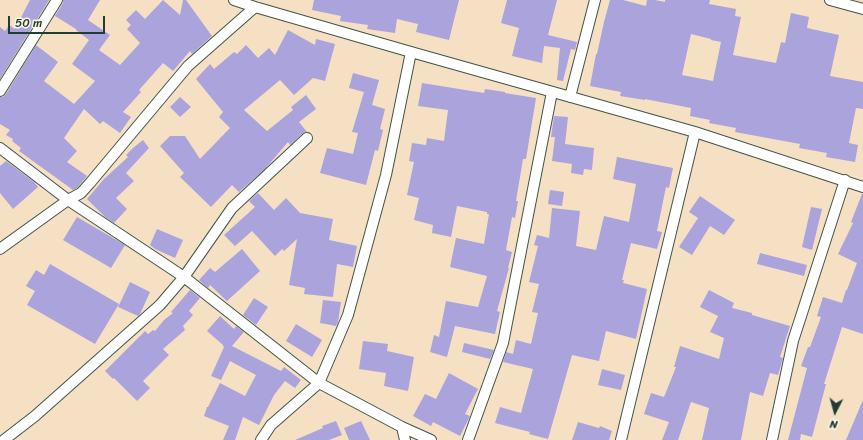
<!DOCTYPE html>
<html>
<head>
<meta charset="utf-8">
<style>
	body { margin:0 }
	#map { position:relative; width:863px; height:440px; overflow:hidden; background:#f5e0c3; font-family:Sriracha,sans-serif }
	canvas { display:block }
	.north { position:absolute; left:815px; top:392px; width:40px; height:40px; -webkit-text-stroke:3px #fcf5e5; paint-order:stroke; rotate:186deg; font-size:11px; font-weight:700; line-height:16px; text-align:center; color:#1f3d34 }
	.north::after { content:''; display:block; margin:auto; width:14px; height:18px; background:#1f3d34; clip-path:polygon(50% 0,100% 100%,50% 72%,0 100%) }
	.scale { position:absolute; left:8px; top:16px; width:97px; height:18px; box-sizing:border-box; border:2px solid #1f3d34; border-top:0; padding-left:5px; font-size:12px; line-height:14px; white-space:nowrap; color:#1f3d34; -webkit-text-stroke:3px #fcf5e5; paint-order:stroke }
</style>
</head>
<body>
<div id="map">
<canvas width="863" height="440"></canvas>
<div class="north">N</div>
<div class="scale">50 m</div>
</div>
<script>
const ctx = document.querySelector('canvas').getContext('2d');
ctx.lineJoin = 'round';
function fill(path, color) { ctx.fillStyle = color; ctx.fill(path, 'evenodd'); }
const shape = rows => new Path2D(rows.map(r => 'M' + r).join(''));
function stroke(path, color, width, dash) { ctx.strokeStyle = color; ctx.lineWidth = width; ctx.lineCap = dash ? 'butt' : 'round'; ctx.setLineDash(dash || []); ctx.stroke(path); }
const building = shape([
	[30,0,49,0,0,79,0,27,5,31,9,25,15,29],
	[63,0,100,0,88,20,110,35,99,50,120,65,140,43,127,29,131,25,126,20,136,10,145,19,163,0,180,15,183,0,186,0,212,36,192,54,190,51,173,71,163,63,139,90,141,92,123,112,131,117,120,133,103,121,100,124,84,109,64,138,77,151,67,162,87,176,77,188,73,190,19,151,21,148,12,141,13,139,6,135,10,130,0,124,0,97,3,97,6,94,36,45,58,62,44,81,74,104,95,81,72,64,89,40,76,30,76,29,55,16,63,3],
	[314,0,459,0,449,40,416,32,418,24,397,19,395,33,367,29,368,25,340,21,341,16,312,10],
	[507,0,557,0,548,35,577,42,575,50,571,49,563,81,557,80,560,48,544,46,542,63,512,56,519,28,501,23],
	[610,0,623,0,646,6,647,0,655,0,665,2,665,0,710,0,709,4,736,9,735,16,741,17,733,55,776,63,781,42,785,43,791,13,809,17,807,28,839,35,830,76,863,82,863,109,856,108,849,143,858,145,855,162,826,157,827,153,799,148,800,144,735,132,736,128,709,123,710,120,690,116,691,108,645,99,645,100,620,96,621,92,590,86,596,54,597,54,604,22],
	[691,34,711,39,711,40,721,42,713,81,682,75],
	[288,30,315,45,316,39,335,44,325,81,313,78,294,95,280,80,244,110,267,131,293,110,291,107,306,95,316,109,299,122,307,132,303,133,290,145,288,142,265,169,239,192,232,185,211,207,180,177,184,173,160,146,170,136,185,136,200,159,230,128,219,117,223,112,196,79,210,64,214,69,234,52,237,54,246,45,258,58,269,48,275,55],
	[353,73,379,80,372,105,385,109,380,129,383,130,378,151,375,150,366,185,320,173,327,148,353,154,358,133,352,132,364,92,349,88],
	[422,83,484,93,485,89,505,92,505,93,536,98,526,159,523,159,516,201,518,201,515,218,512,217,506,250,512,252,508,268,509,268,497,311,500,312,495,334,455,326,447,357,430,352,434,335,439,337,446,301,478,307,487,276,450,267,456,238,484,244,489,214,487,214,487,212,457,206,451,237,432,233,433,225,414,220,419,198,407,195,414,162,409,161,412,143,426,145,427,138,444,141,448,110,418,106],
	[180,97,191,107,180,117,170,107],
	[554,116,568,117,565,144,594,148,592,170,584,169,583,175,571,173,572,164,552,161,555,137,551,137],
	[143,140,149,148,126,173,134,181,116,198,127,209,114,223,105,217,87,199,104,179,128,157,126,155,133,148],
	[617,157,673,168,669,188,666,187,657,231,662,232,657,249,631,243,622,280,624,280,623,283,647,289,636,339,606,331,599,361,572,355,548,439,529,434,530,432,495,423,500,407,521,413,533,369,503,362,506,352,513,354,516,340,531,344,538,313,532,312,539,284,529,282,538,246,534,245,537,235,549,238,552,208,580,211,576,246,596,250,604,216,629,222,636,184,613,179],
	[6,161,34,182,38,187,13,209,0,193,0,166],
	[550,190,564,192,562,206,548,204],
	[258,193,274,210,286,198,300,213,333,219,329,240,357,246,353,267,337,264,333,297,304,294,305,288,289,285,297,239,284,251,282,249,275,256,252,231,235,246,224,235,255,207,249,201],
	[862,194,863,194,863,334,842,327,824,384,826,384,812,437,801,434,800,440,788,440,807,368,801,366,808,347,810,347,821,317,817,316,823,297,842,303,846,290,847,290,857,263,838,254,853,223,851,222],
	[700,196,735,220,724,235,710,226,692,255,679,247,698,218,689,212],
	[811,207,822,209,812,250,802,247],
	[77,217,125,245,111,268,63,240],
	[157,229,183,240,175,258,155,249,150,245],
	[242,249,260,271,227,301,210,285,208,288,199,280,210,268,215,272],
	[760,253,807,265,804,276,757,264],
	[50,264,119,304,95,344,27,305,35,291,26,286,36,270,44,275],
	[130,282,150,292,140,314,138,316,118,307],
	[190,290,200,298,189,311,193,315,183,326,185,330,163,349,169,355,143,381,150,388,137,401,114,378,113,379,105,371,145,331,148,334,153,330,155,331,164,320,173,313,171,312],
	[709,290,734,303,732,308,752,313,752,315,790,326,780,357,783,358,778,375,770,373,763,396,750,392,741,440,702,440,709,408,691,402,678,440,662,440,669,422,644,414,651,393,664,397,676,367,674,367,680,346,719,359,724,338,710,332,718,316,700,307],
	[254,298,268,307,256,325,243,315],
	[323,300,341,302,338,322,336,326,320,323],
	[220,316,234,329,236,326,244,332,232,346,281,371,284,367,301,380,295,388,285,381,274,395,259,425,243,417,235,440,223,440,229,426,204,416,207,407,208,407,220,383,245,396,256,375,230,361,221,380,211,376,224,347,223,346,223,345,207,331],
	[296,324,322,340,312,357,286,341],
	[363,341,388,344,387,351,414,357,408,391,384,386,386,373,359,369],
	[464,343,494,350,490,359,462,352],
	[602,369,625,375,621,390,598,385],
	[449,373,478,389,465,414,470,416,460,436,433,422,431,426,413,416,425,394,436,399],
	[863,400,863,440,846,440],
	[336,421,342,435,329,440,295,440,323,428,322,426],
	[361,421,370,440,349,440,344,428],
	[578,422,599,428,600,426,612,431,609,440,572,440]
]);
const street = shape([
	[234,0,255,7,411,52,695,132,863,187],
	[830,0,863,9],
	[0,91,57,0],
	[570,97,595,0],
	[0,148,68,200,184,277,319,383,402,427,431,440],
	[0,249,68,200,81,193,90,183,188,66,255,7],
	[402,427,405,440],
	[4,440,35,416,160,305,184,277,232,208,307,138],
	[261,440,271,425,319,383,348,315,386,175,411,52],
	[468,440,503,343,552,92],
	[621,440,695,132],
	[772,440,793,341,845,180]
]);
fill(building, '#aba3dc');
stroke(street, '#3f5549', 12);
stroke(street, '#fff', 10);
</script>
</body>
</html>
